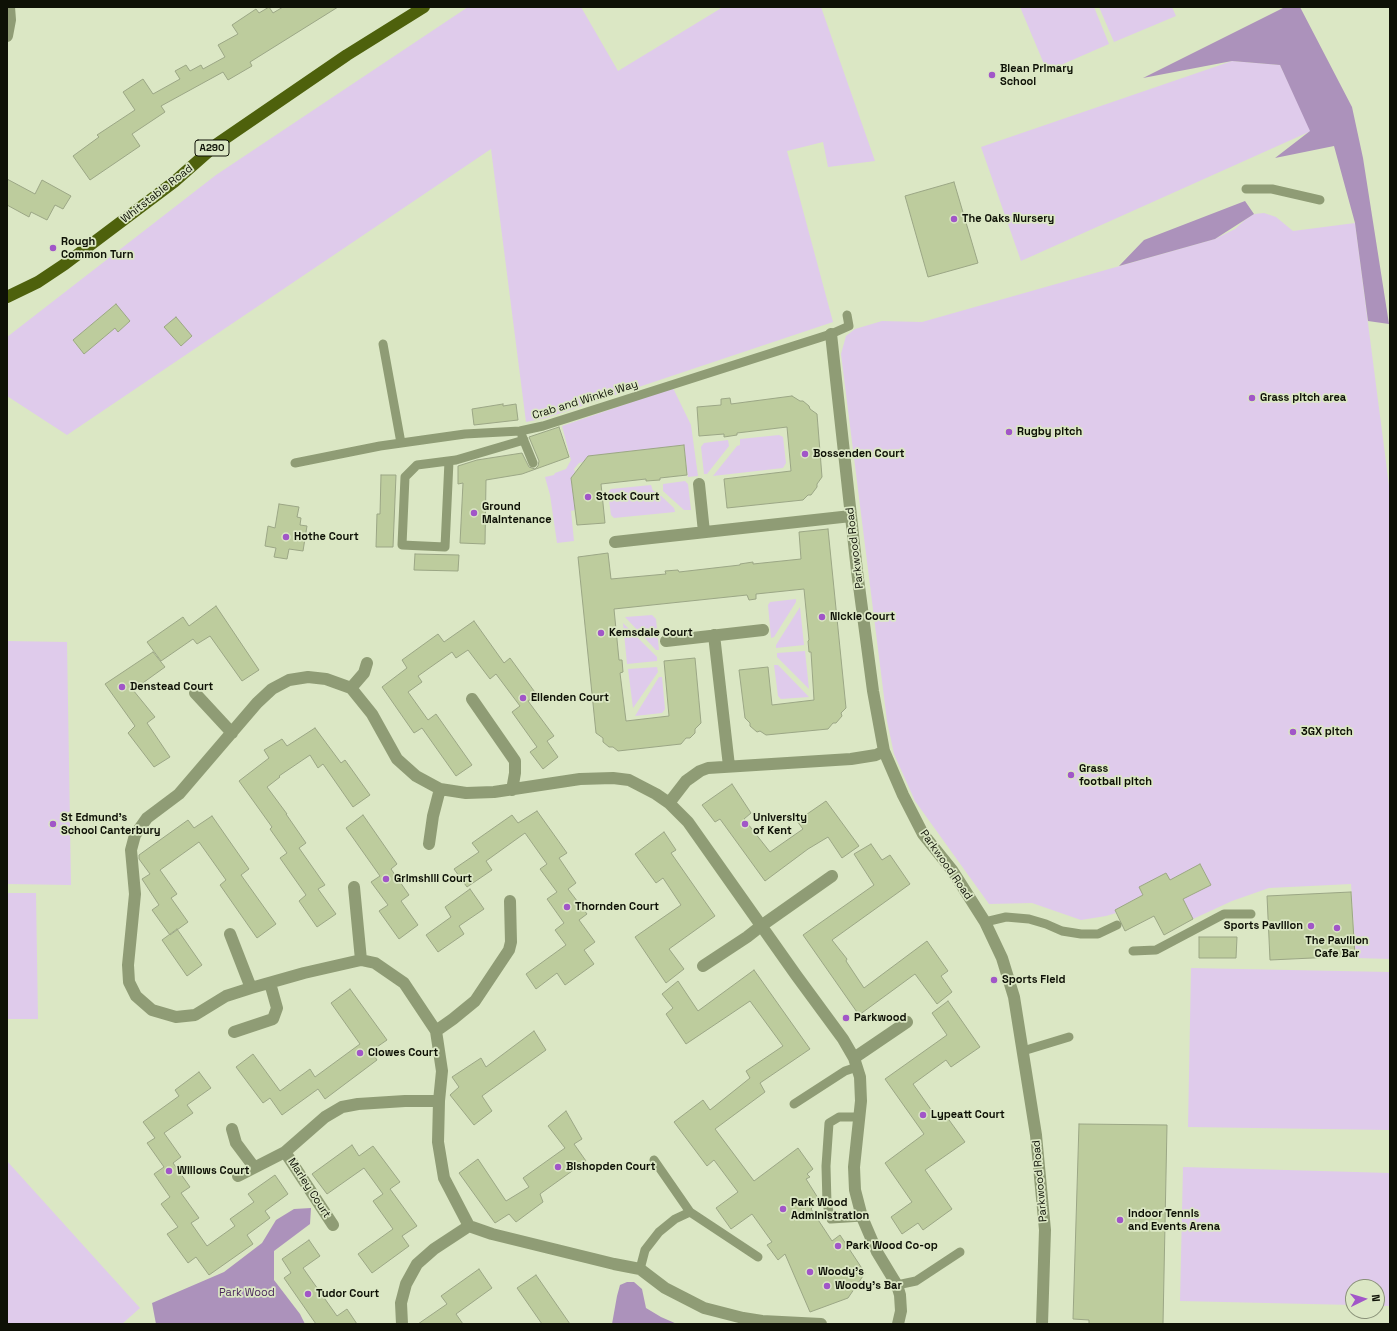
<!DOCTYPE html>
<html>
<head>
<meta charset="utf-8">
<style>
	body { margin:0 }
	#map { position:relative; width:1397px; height:1331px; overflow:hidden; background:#dbe7c4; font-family:"Space Grotesk",sans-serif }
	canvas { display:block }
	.frame { position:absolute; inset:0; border:8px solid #0e1106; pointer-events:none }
	.north { position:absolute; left:1345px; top:1279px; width:40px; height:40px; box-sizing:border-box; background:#dbe7c4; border:1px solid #899178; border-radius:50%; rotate:85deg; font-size:11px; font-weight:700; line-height:16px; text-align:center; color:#0e1106 }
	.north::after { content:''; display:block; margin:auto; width:14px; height:18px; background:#a156c8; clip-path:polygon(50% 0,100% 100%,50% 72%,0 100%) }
</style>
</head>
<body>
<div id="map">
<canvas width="1397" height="1331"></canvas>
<div class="frame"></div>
<div class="north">N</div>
</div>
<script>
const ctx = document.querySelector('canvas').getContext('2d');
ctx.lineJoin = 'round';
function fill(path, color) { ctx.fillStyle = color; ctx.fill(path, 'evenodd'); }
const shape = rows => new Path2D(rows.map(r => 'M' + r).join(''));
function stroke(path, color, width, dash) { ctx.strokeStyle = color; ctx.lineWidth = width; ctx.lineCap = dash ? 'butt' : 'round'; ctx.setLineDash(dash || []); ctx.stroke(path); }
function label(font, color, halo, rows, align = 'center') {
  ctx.font = font + ' "Space Grotesk",sans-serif'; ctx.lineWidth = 3.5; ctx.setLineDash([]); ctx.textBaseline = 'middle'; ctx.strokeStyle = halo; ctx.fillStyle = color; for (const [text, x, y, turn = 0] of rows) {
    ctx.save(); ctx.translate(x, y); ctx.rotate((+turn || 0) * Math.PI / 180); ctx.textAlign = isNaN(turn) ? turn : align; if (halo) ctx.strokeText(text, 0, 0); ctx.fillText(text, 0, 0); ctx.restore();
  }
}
const green = shape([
	[468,7,581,7,618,71,723,7,821,7,875,161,828,167,823,142,787,151,833,322,546,418,526,422,491,149,67,435,7,396,7,337,216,175],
	[115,304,130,321,118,331,115,328,84,354,73,341],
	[176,318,192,336,181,346],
	[1020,7,1094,7,1109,44,1047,71],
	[1099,7,1172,7,1176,16,1114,42],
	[1232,61,1280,65,1311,131,1021,261,981,147],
	[1264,213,1276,217,1293,231,1355,223,1390,493,1390,959,1356,958,1351,884,1269,888,1232,901,1193,919,1183,899,1211,885,1200,864,1170,880,1166,873,1139,887,1143,895,1115,910,1116,913,1106,916,1081,920,1032,903,989,904,915,801,894,754,887,721,841,354,846,336,855,329,882,321,922,322,1215,239,1235,229,1245,220,1254,214],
	[673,388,691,425,698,476,688,477,684,445,659,448,641,455,641,450,588,456,583,462,579,463,574,469,575,472,571,478,575,510,571,511,574,541,557,543,550,495,545,477,554,475,555,473,566,469,571,460,562,426],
	[779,435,783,437,786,463,783,468,713,476,737,446,740,445,740,439],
	[728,440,729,446,707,474,704,474,701,447,704,443],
	[685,481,688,484,691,510,684,510,663,491,663,484],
	[651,485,653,491,656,491,674,508,675,512,614,518,611,515,608,493,611,489],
	[796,599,796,602,774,637,771,638,768,605,770,602],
	[800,607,804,645,776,648,776,645],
	[652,615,656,619,659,650,656,650,625,617],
	[623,623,657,657,657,661,627,664],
	[7,641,67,642,71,885,7,884],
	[805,651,809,689,777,657,777,653],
	[774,665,778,665,809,697,781,699,778,696],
	[657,667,658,672,633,708,628,669],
	[659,677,662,677,665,709,662,713,635,716],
	[7,893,36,893,38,1019,7,1019],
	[1191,968,1390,972,1390,1130,1188,1127],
	[7,1161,140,1308,122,1324,7,1324],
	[1183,1167,1390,1173,1390,1306,1377,1306,1377,1287,1353,1287,1353,1305,1180,1301]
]);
const forest = shape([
	[1285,7,1300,7,1352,107,1363,158,1389,324,1368,321,1355,223,1334,146,1275,158,1310,131,1280,65,1232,61,1143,78],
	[1245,201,1254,214,1215,239,1119,266,1144,240],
	[311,1208,310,1224,274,1251,274,1280,300,1314,305,1324,156,1324,152,1303,224,1272,262,1243,276,1220,294,1209],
	[627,1282,634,1282,642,1289,646,1308,661,1317,677,1324,612,1324,617,1296,620,1285]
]);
const building = shape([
	[269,7,273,13,283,7,338,7,250,62,252,66,228,80,223,72,161,106,165,112,132,134,140,146,90,180,73,156,99,137,97,135,135,110,123,92,143,79,153,94,180,79,175,71,186,65,190,71,201,65,203,69,225,57,218,45,238,34,232,25,256,9,259,13,269,7],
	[7,179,35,194,42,180,71,196,63,209,55,205,47,220,31,212,29,217,7,205,7,179],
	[954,182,978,263,928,277,905,196,954,182],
	[116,304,130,321,118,332,115,328,84,354,73,340,116,304],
	[176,317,192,336,181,346,164,327,176,317],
	[792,396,800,401,803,401,809,406,810,409,817,414,822,477,817,484,817,487,811,495,808,495,803,500,727,508,724,479,791,471,787,427,737,433,737,435,724,437,724,434,699,436,697,407,721,405,721,399,730,398,731,404,792,396],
	[503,404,503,406,516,404,518,420,474,425,472,409,503,404],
	[559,427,569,457,522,474,486,480,485,544,460,543,463,483,458,484,458,466,477,460,522,453,529,467,535,469,538,466,539,461,529,437,559,427],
	[684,445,687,475,660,478,660,480,646,481,646,479,601,484,605,523,577,525,571,478,588,456,684,445],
	[381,475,396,475,393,547,376,547,377,514,380,514,381,475],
	[279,504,299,507,297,517,301,518,300,525,307,526,303,551,289,549,287,559,274,557,276,548,265,546,268,526,275,528,279,504],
	[828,529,846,708,841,713,842,716,836,723,833,723,828,729,766,735,760,731,757,732,750,726,750,723,745,718,739,670,768,667,772,705,814,700,811,652,809,652,808,641,809,640,804,589,756,594,756,599,749,600,747,595,614,609,619,660,622,660,623,672,620,673,626,721,669,716,664,661,695,658,701,723,695,729,695,733,690,738,686,738,681,744,618,751,613,747,609,747,603,742,603,738,596,733,578,557,608,553,611,579,666,574,665,571,678,570,679,572,740,565,740,564,753,562,753,564,801,559,799,532,828,529],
	[415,554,459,555,458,571,414,570,415,554],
	[216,606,259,670,242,681,210,636,197,644,193,639,161,661,147,642,183,617,189,626,216,606],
	[474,621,504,663,510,658,537,695,528,701,554,736,547,741,558,757,543,769,530,752,537,747,512,712,520,706,496,674,490,679,468,650,456,658,452,652,418,676,422,682,408,692,428,720,436,714,472,765,456,776,422,728,414,733,382,687,407,668,402,660,438,634,444,642,474,621],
	[153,652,165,667,133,690,155,717,147,723,170,757,154,767,128,733,135,726,105,684,153,652],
	[315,728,341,763,345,760,370,795,353,807,323,764,318,768,310,755,279,776,280,777,267,787,287,814,286,814,306,843,299,848,325,885,318,889,336,914,317,927,299,901,306,895,280,858,287,853,270,829,272,827,239,781,269,758,264,750,282,739,287,746,315,728],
	[732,784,751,813,744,819,770,852,803,829,797,821,826,801,859,846,842,858,828,837,808,849,765,881,720,819,715,822,702,805,732,784],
	[537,811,567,853,559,858,576,883,568,889,587,914,579,920,595,942,584,950,594,964,565,985,557,973,536,989,526,974,566,945,555,930,564,923,547,899,557,892,540,869,547,864,525,833,486,861,492,870,467,887,454,869,479,852,472,843,512,815,518,823,537,811],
	[363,815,397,864,391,869,409,895,401,901,418,925,399,939,379,911,388,905,371,882,380,876,346,828,363,815],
	[212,816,249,869,241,875,276,924,257,938,220,885,226,880,199,842,160,870,177,894,171,898,188,922,170,935,152,910,159,905,142,879,150,874,139,859,139,855,188,820,194,828,212,816],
	[664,832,676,850,671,853,715,916,669,949,684,969,666,983,635,937,681,905,663,878,656,883,635,854,664,832],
	[871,844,882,860,890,855,910,884,832,940,847,959,846,961,864,988,927,941,948,971,941,976,952,992,937,1004,915,974,859,1015,803,935,874,885,854,854,871,844],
	[1200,864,1211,885,1183,899,1193,919,1164,935,1154,916,1125,931,1115,910,1143,895,1139,887,1166,873,1170,880,1200,864],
	[470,889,484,909,459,926,464,934,438,952,426,935,451,917,445,907,470,889],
	[1351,892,1355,956,1270,960,1267,896,1351,892],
	[177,929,202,965,187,976,162,940,177,929],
	[1199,937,1237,937,1236,958,1199,958,1199,937],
	[754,970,810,1049,760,1083,765,1092,715,1129,754,1181,798,1148,813,1169,807,1174,810,1177,806,1179,818,1198,812,1202,814,1206,811,1209,832,1241,840,1235,865,1273,848,1298,810,1312,785,1254,778,1260,767,1245,772,1242,752,1214,731,1229,716,1208,738,1192,714,1160,707,1166,674,1122,703,1100,710,1110,750,1078,746,1071,783,1046,750,1001,686,1044,666,1014,673,1008,662,994,678,981,698,1011,754,970],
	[350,989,387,1040,371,1051,377,1060,325,1099,318,1089,282,1115,270,1098,263,1103,236,1067,253,1054,280,1091,310,1069,315,1077,360,1044,331,1003,350,989],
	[948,1001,980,1047,951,1067,946,1060,913,1084,937,1118,944,1113,965,1142,925,1170,952,1209,923,1230,918,1223,902,1234,891,1217,912,1202,885,1163,924,1134,885,1079,947,1035,932,1013,948,1001],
	[534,1031,546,1050,482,1096,492,1111,474,1125,450,1095,459,1087,452,1077,481,1058,486,1067,534,1031],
	[199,1072,211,1088,187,1105,193,1113,164,1133,181,1157,173,1163,190,1187,181,1193,199,1218,191,1223,207,1246,235,1226,230,1219,254,1202,248,1194,275,1175,288,1194,265,1211,270,1218,247,1235,253,1244,209,1275,196,1257,188,1263,167,1234,178,1227,161,1204,170,1197,154,1174,164,1167,147,1143,155,1138,143,1122,179,1096,175,1090,199,1072],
	[566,1111,582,1139,574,1144,586,1161,540,1194,543,1202,516,1222,509,1214,495,1223,459,1173,478,1159,506,1201,529,1187,523,1178,565,1148,548,1126,566,1111],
	[1079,1124,1167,1125,1163,1324,1089,1324,1089,1320,1073,1319,1079,1124],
	[352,1145,359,1156,373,1146,400,1182,390,1189,417,1226,402,1236,409,1246,372,1273,358,1254,393,1229,373,1201,383,1194,364,1168,327,1194,312,1174,352,1145],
	[309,1240,320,1256,303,1268,337,1316,347,1309,357,1324,316,1324,284,1278,291,1273,282,1259,309,1240],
	[479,1269,492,1288,456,1314,463,1324,418,1324,447,1304,441,1296,479,1269],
	[536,1275,570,1324,542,1324,517,1288,536,1275]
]);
const lane = shape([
	[1246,189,1272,189,1320,200],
	[383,344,401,443],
	[522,436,533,463],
	[449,461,445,547,402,545,405,477,417,465,456,460,524,440],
	[295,463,380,446,465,434,520,431,543,426,831,334,849,326,847,315],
	[985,922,1006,917,1029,919,1046,924,1062,931,1081,934,1098,934,1117,925],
	[1133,951,1156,950,1224,914,1251,914],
	[1023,1051,1069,1037],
	[794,1104,845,1071,857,1067],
	[859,1117,839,1117,829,1123,826,1166,827,1204,831,1219,862,1217],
	[654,1160,690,1212,758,1257],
	[640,1269,645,1250,659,1232,675,1219,690,1212],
	[897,1285,916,1281,960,1252]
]);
const street = shape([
	[7,36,10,20,9,7],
	[831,334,857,571,873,691,884,751,903,795,923,834,952,870,985,922,1002,958,1014,997,1036,1135,1045,1230,1042,1324],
	[699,484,704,532],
	[615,542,851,516],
	[714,635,729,766],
	[666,641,763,630],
	[351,688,364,673,367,663],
	[195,693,232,733],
	[472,699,515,761,515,773,512,790],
	[669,803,686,781,700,771,708,768,851,759,876,755,884,751],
	[429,844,433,816,440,789],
	[354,887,361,960],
	[230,934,251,988],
	[703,966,747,937,761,926,832,876],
	[436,1031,453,1019,475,1001,509,950,511,942,510,901],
	[234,1032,273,1019,277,1008,270,983],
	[854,1058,907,1022],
	[232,1129,236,1143,254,1167],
	[285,1152,333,1225],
	[238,1176,285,1152,325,1117,342,1107,358,1104,405,1101,439,1101],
	[402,1324,401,1303,406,1284,417,1264,434,1249,469,1226],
	[821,1324,762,1321,743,1318,704,1308,665,1288,640,1269,614,1264,492,1234,469,1226,444,1178,438,1142,439,1101,442,1071,436,1031,404,983,375,963,361,960,304,973,251,988,226,996,195,1015,176,1017,152,1010,136,996,129,982,128,965,135,894,131,850,135,835,147,818,179,794,257,703,272,689,289,680,308,677,326,679,351,688,372,714,397,759,416,776,440,789,466,793,494,792,580,779,613,778,629,780,656,794,669,803,688,822,796,975,843,1039,854,1058,860,1077,861,1101,854,1167,855,1190,862,1217,877,1252,897,1285,900,1295,901,1311,898,1324]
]);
const primary = shape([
	[7,297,38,282,65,264,174,182,217,144,347,55,424,7]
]);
const markers = [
	[992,75,4,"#a156c8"],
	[954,219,4,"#a156c8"],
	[53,248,4,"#a156c8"],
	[1252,398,4,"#a156c8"],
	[1009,432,4,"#a156c8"],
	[805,454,4,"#a156c8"],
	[588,497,4,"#a156c8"],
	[474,513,4,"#a156c8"],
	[286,537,4,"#a156c8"],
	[822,617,4,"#a156c8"],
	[601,633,4,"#a156c8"],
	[122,687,4,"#a156c8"],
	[523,698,4,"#a156c8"],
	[1293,732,4,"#a156c8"],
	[1071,775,4,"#a156c8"],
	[53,824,4,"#a156c8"],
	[745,824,4,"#a156c8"],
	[386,879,4,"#a156c8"],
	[567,907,4,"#a156c8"],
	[1311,926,4,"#a156c8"],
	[1337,928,4,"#a156c8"],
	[994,980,4,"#a156c8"],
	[846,1018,4,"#a156c8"],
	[360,1053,4,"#a156c8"],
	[923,1115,4,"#a156c8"],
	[558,1167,4,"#a156c8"],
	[169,1171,4,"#a156c8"],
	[783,1209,4,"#a156c8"],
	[1120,1220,4,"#a156c8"],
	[838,1246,4,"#a156c8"],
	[810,1272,4,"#a156c8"],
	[827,1286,4,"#a156c8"],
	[308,1294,4,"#a156c8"]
];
const shields = [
	[212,148,34]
];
const shieldNames = [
	["A290",212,148]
];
const poiNames = [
	["Blean Primary",1000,69],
	["School",1000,82],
	["The Oaks Nursery",962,219],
	["Rough",61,242],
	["Common Turn",61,255],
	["Grass pitch area",1260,398],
	["Rugby pitch",1017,432],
	["Bossenden Court",813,454],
	["Stock Court",596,497],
	["Ground",482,507],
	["Maintenance",482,520],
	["Hothe Court",294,537],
	["Nickle Court",830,617],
	["Kemsdale Court",609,633],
	["Denstead Court",130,687],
	["Ellenden Court",531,698],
	["3GX pitch",1301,732],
	["Grass",1079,769],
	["football pitch",1079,782],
	["St Edmund's",61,818],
	["School Canterbury",61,831],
	["University",753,818],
	["of Kent",753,831],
	["Grimshill Court",394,879],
	["Thornden Court",575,907],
	["Sports Pavilion",1303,926,"right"],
	["The Pavilion",1337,941,"center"],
	["Cafe Bar",1337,954,"center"],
	["Sports Field",1002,980],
	["Parkwood",854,1018],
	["Clowes Court",368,1053],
	["Lypeatt Court",931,1115],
	["Bishopden Court",566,1167],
	["Willows Court",177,1171],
	["Park Wood",791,1203],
	["Administration",791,1216],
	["Indoor Tennis",1128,1214],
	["and Events Arena",1128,1227],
	["Park Wood Co-op",846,1246],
	["Woody's",818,1272],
	["Woody's Bar",835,1286],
	["Tudor Court",316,1294]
];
const streetNames = [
	["Whitstable Road",157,194,-38],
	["Crab and Winkle Way",585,400,-17],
	["Parkwood Road",855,548,-97],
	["Parkwood Road",946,865,55],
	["Parkwood Road",1040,1181,-95],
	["Marley Court",309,1188,57]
];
const parkNames = [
	["Park Wood",247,1293]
];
fill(green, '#dfcbeb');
fill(forest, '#ac92bb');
fill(building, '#bdcc9d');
stroke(building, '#9ba685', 1);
stroke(lane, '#8f9c75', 9);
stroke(street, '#8f9c75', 12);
stroke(primary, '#4e610c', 12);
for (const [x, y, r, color] of markers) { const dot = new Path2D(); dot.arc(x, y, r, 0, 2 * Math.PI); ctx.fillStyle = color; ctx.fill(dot); stroke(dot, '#dbe7c4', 1.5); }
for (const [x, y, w] of shields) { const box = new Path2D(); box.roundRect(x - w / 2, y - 8, w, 16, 3); ctx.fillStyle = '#dbe7c4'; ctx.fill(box); stroke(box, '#0e1106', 1); }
label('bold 10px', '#0e1106', null, shieldNames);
label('bold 11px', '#0e1106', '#dbe7c4', poiNames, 'left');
label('11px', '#0e1106', '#dbe7c4', streetNames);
label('11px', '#4b295d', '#dbe7c4', parkNames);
</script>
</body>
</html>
